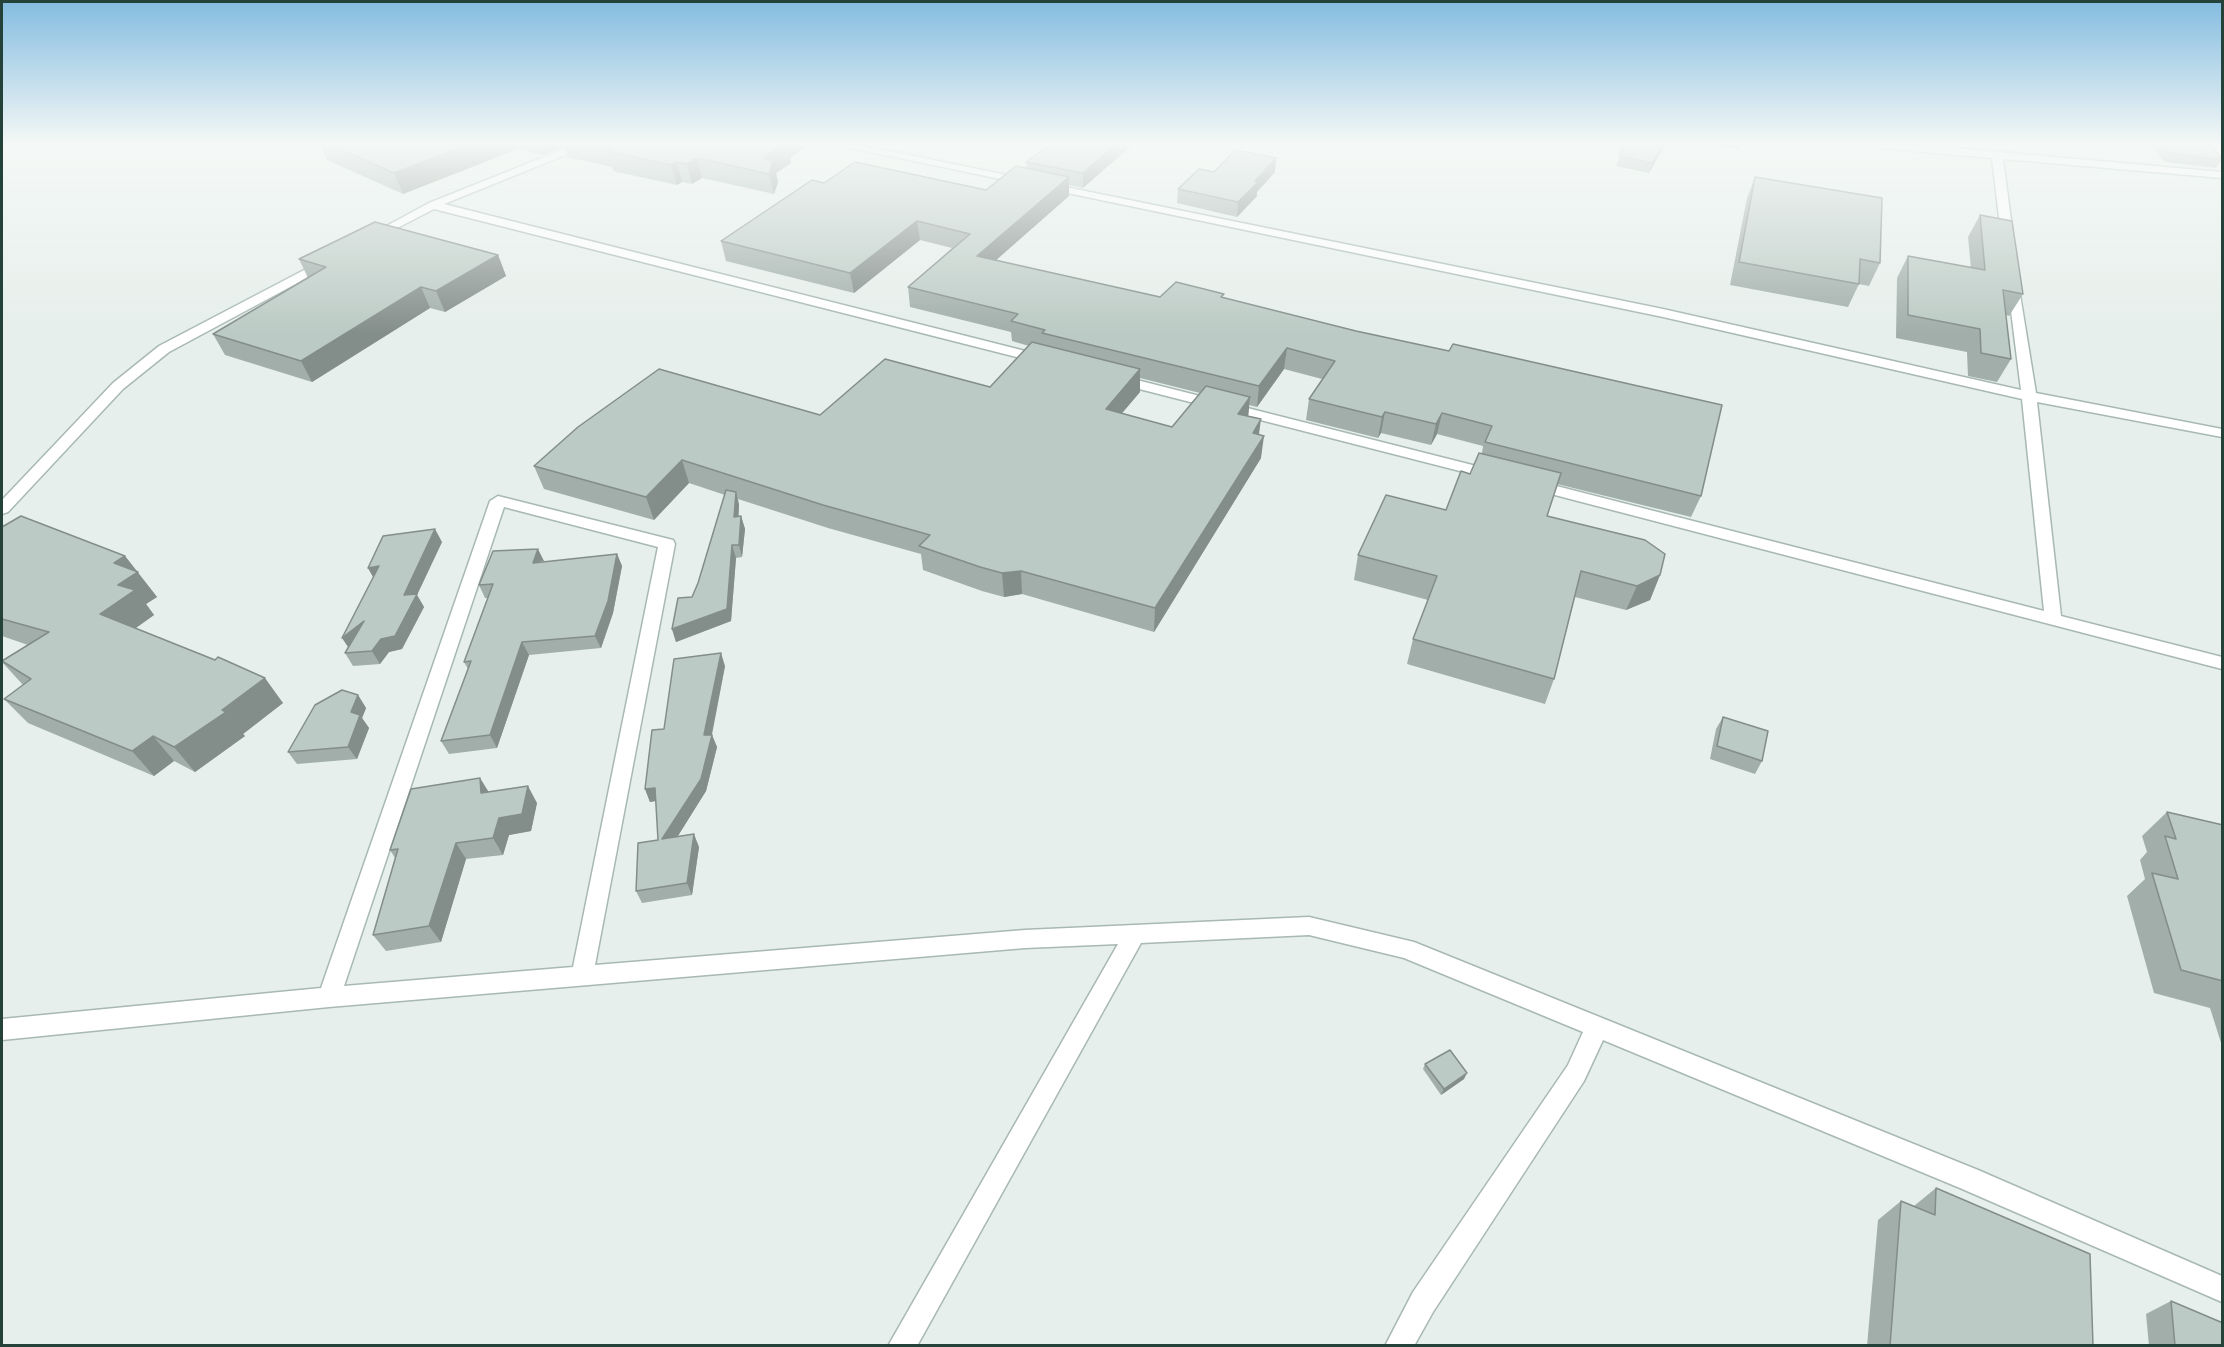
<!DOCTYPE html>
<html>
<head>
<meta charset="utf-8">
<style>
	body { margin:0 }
	#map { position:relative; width:2224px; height:1347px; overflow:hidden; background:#e6efeb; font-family:"Roboto Condensed",sans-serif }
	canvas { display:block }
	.frame { position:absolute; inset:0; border:3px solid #24423a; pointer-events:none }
</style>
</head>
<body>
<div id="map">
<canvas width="2224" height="1347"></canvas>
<div class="frame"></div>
</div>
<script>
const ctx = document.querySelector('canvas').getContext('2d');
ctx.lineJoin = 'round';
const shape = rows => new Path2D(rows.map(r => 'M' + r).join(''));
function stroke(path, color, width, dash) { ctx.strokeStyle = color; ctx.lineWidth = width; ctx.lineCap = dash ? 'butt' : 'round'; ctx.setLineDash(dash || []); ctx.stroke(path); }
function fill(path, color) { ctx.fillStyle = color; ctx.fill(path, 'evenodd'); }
const minor = shape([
	[574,145,590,145,444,204,1049,357,1051,360,1044,364,434,209,376,239,366,237,429,203,574,145],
	[837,145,860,145,1663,309,2021,390,2007,279,2009,276,2017,276,2036,393,2222,429,2222,437,2037,402,2061,616,2222,657,2222,669,1528,488,1525,485,1533,480,2044,611,2022,399,1663,317,837,145],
	[1874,145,1921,145,2222,172,2222,178,2003,159,2014,243,2008,247,2002,243,1992,158,1879,148,1874,145],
	[327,258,331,259,331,265,169,352,123,389,8,512,2,514,2,500,113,383,159,346,327,258],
	[1117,375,1500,472,1503,475,1495,480,1112,382,1110,379,1117,375],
	[498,496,673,540,675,544,595,965,1025,930,1309,917,1414,942,1978,1170,2222,1276,2222,1302,1960,1188,1603,1040,1584,1081,1433,1312,1414,1346,1385,1346,1413,1292,1568,1065,1583,1032,1404,958,1309,935,1141,943,917,1346,888,1346,1118,944,1025,948,329,1007,2,1040,2,1019,321,988,490,501,498,496],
	[504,507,658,547,573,967,344,986,504,507]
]);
const wall = shape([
	[321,145,808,146,790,158,791,163,776,173,778,182,774,194,702,178,692,184,682,182,677,185,613,171,612,167,567,157,564,147,542,155,518,149,403,194,327,160],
	[1132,145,1083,188,1069,185,1069,196,996,260,1160,297,1223,297,1701,496,1691,517,1557,484,1547,516,1660,575,1650,600,1626,610,1575,597,1554,679,1545,704,1407,664,1413,639,1428,600,1354,580,1358,555,1446,510,1470,474,1482,453,1483,446,1437,434,1431,445,1381,433,1378,438,1306,420,1309,399,1322,379,1284,369,1257,407,1249,405,1248,416,1259,434,1261,458,1154,632,1022,594,1004,597,982,591,923,570,921,554,828,528,738,499,739,505,738,517,741,516,745,529,742,557,736,558,731,621,676,642,672,629,692,597,698,583,725,495,689,483,654,520,544,489,534,466,820,415,990,387,1029,346,1012,341,1011,332,910,307,908,287,952,248,920,240,854,293,726,261,721,241,824,183,986,190,1027,168,1026,162],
	[1140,378,1200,393,1172,427,1122,413,1140,392],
	[1619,145,1665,145,1649,173,1616,166,1620,155],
	[1705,145,1741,145,1739,149],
	[2151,145,2212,145,2222,160,2216,168,2165,162],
	[1276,158,1275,172,1257,192,1257,196,1237,217,1177,203,1178,189,1214,172],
	[1755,177,1880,263,1869,286,1859,284,1848,307,1730,285,1747,198],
	[1980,215,2023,294,2009,316,2006,315,2011,359,1997,382,1968,376,1967,352,1896,338,1897,278,1908,256,1971,268,1968,237],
	[498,255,506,276,445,312,430,308,312,382,225,355,213,334,308,278,299,259],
	[2,527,125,556,157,597,146,604,154,615,136,628,283,703,243,734,245,736,195,772,174,761,154,776,28,723,4,699,23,685,2,662,28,645,2,636],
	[442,542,417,595,424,607,402,649,389,652,380,664,353,666,345,653,348,647,373,577,368,568],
	[617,554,622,566,613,613,601,648,529,655,497,748,449,754,441,741,468,669,464,662,488,598,485,598,479,585,544,562],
	[725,666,712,735,717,747,706,791,677,837,699,847,692,895,642,903,636,891,658,840,656,801,650,802,645,789,664,729],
	[358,695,366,708,362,718,369,728,357,759,297,764,288,752],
	[1723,717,1762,761,1755,774,1710,759,1716,729],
	[488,792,537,803,531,831,509,835,503,855,466,859,441,942,386,951,373,935,395,858,390,850],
	[2167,812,2223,825,2223,1049,2210,1008,2154,993,2127,896,2145,879,2140,860,2147,852,2142,836],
	[1425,1064,1464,1079,1441,1095,1423,1069],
	[1936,1188,2093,1346,1867,1346,1878,1220,1901,1201,1914,1206],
	[2171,1301,2223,1346,2149,1346,2146,1314]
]);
const shadedWall = shape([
	[467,145,516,145,518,149,403,194,394,173],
	[539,145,563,145,564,147,542,155],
	[782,145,808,145,790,158,791,163,776,173,778,182,774,194,769,174,764,158],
	[1115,145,1132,145,1083,188,1083,173],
	[1662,145,1665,145,1649,173,1652,163],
	[697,158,702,178,692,184,687,164],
	[1276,158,1275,172,1257,192,1257,196,1237,217,1238,202],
	[677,162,682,182,677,185,671,165],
	[1069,177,1069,196,978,276,977,256],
	[917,221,920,240,854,293,850,273],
	[498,255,506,276,445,312,436,291],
	[421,287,430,308,312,382,301,361],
	[1287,348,1284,369,1257,407,1259,386],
	[1140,369,1140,392,1106,432,1106,409],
	[1250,397,1248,419,1238,414],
	[1385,412,1381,433,1378,438,1382,417],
	[1442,413,1437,434,1431,445,1436,424],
	[1261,419,1258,442,1264,436,1261,458,1154,632,1155,608],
	[682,460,689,483,654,520,646,497],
	[736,492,739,505,738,530,734,517],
	[741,516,745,529,742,557,739,545],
	[435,529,442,542,417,595,424,607,402,649,389,652,380,664,372,651,381,639,404,595],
	[732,545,736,558,731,621,676,642,672,629],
	[538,549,544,561,533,563],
	[617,554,622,566,613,613,601,648,595,636],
	[125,556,157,597,146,604,154,615,120,639,100,614,118,585,114,563],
	[379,566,375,580,368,568],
	[1021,571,1022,594,1004,597,1002,573],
	[1660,575,1650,600,1626,610,1637,586],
	[364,621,350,650,342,638],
	[522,642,529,655,497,748,490,735],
	[721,653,725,666,709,748,704,735],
	[265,678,283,703,243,734,245,736,195,772,174,747],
	[358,695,366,708,362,718,369,728,357,759,348,747,351,712],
	[712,735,717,747,706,791,668,852,662,839],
	[153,736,174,761,154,776,132,751],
	[480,778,490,794,481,793],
	[528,786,537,803,531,831,509,835,503,855,493,838,499,818],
	[655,788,660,800,650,802,645,789],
	[694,834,699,847,692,895,687,883],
	[456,843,466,859,441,942,429,926],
	[1467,1073,1464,1079,1441,1095,1444,1089]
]);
const building = shape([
	[331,145,467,145,394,173,331,145],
	[601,145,782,145,764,158,773,161,769,174,697,158,687,164,677,162,671,165,607,151,612,148,601,145],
	[1049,145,1115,145,1083,173,1026,162,1049,145],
	[1623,145,1662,145,1652,163,1619,156,1623,150,1623,145],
	[2163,145,2212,145,2222,160,2170,153,2163,145],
	[1235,150,1276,158,1255,181,1258,182,1238,202,1178,189,1199,169,1214,172,1235,150],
	[855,162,986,190,1016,166,1069,177,977,256,1160,297,1176,282,1224,294,1221,297,1356,331,1449,351,1453,344,1722,405,1701,496,1485,442,1492,426,1442,413,1436,424,1385,412,1382,417,1309,399,1335,361,1287,348,1259,386,1042,333,1045,330,1011,321,1018,314,908,287,970,234,917,221,850,273,721,241,812,180,824,183,855,162],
	[1755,177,1882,198,1880,263,1860,259,1859,284,1739,262,1755,177],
	[1980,215,2012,221,2023,294,2003,290,2011,359,1981,353,1980,329,1908,315,1908,256,1985,270,1980,215],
	[375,222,498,255,436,291,421,287,301,361,213,334,326,267,299,259,375,222],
	[1032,342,1140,369,1106,409,1172,427,1206,386,1250,397,1238,414,1261,419,1253,433,1264,436,1155,608,1021,571,1002,573,980,567,919,546,930,535,823,505,682,460,646,497,534,466,578,427,659,369,820,415,885,359,990,387,1032,342],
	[1479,453,1561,473,1547,516,1645,540,1665,554,1660,575,1637,586,1581,571,1554,679,1413,639,1437,576,1358,555,1386,495,1446,510,1461,471,1470,474,1479,453],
	[726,490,736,492,734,517,741,516,739,545,732,545,727,609,672,629,678,598,692,597,698,583,726,490],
	[21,516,125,556,114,563,138,572,118,585,135,590,100,614,215,660,218,657,265,678,222,710,226,712,174,747,153,736,132,751,4,699,31,679,2,661,49,632,2,619,2,527,21,516],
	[435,529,404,595,417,594,395,636,381,639,372,651,345,653,364,621,342,638,379,566,368,568,383,536,435,529],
	[538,549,533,563,617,554,608,601,595,636,522,642,490,735,441,741,471,661,464,662,493,584,479,585,493,551,538,549],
	[721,653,704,735,712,735,701,779,662,839,694,834,687,883,636,891,638,843,658,840,655,788,645,789,652,730,664,729,674,659,721,653],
	[342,690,358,695,351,712,360,715,348,747,288,752,315,705,342,690],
	[1723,717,1768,731,1762,761,1717,746,1723,717],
	[480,778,481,793,528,786,522,814,499,818,493,838,456,843,429,926,373,935,398,849,390,850,411,789,480,778],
	[2167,812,2223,825,2223,981,2181,970,2152,873,2178,879,2165,836,2176,839,2167,812],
	[1450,1050,1467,1073,1444,1089,1425,1064,1450,1050],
	[1936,1188,2090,1254,2093,1346,1890,1346,1901,1201,1935,1215,1936,1188],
	[2171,1301,2223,1323,2223,1346,2175,1346,2171,1301]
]);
stroke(minor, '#a8b8b2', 3);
fill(minor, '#fff');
fill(wall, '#a1aea9');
fill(shadedWall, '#838d89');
fill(building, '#bbcac4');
stroke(building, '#838d89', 1.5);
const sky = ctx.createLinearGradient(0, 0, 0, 334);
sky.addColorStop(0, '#84bce0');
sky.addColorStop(0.43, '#f4f8f6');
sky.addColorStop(1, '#f4f8f600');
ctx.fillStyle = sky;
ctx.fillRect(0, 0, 2224, 334);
</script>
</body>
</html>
